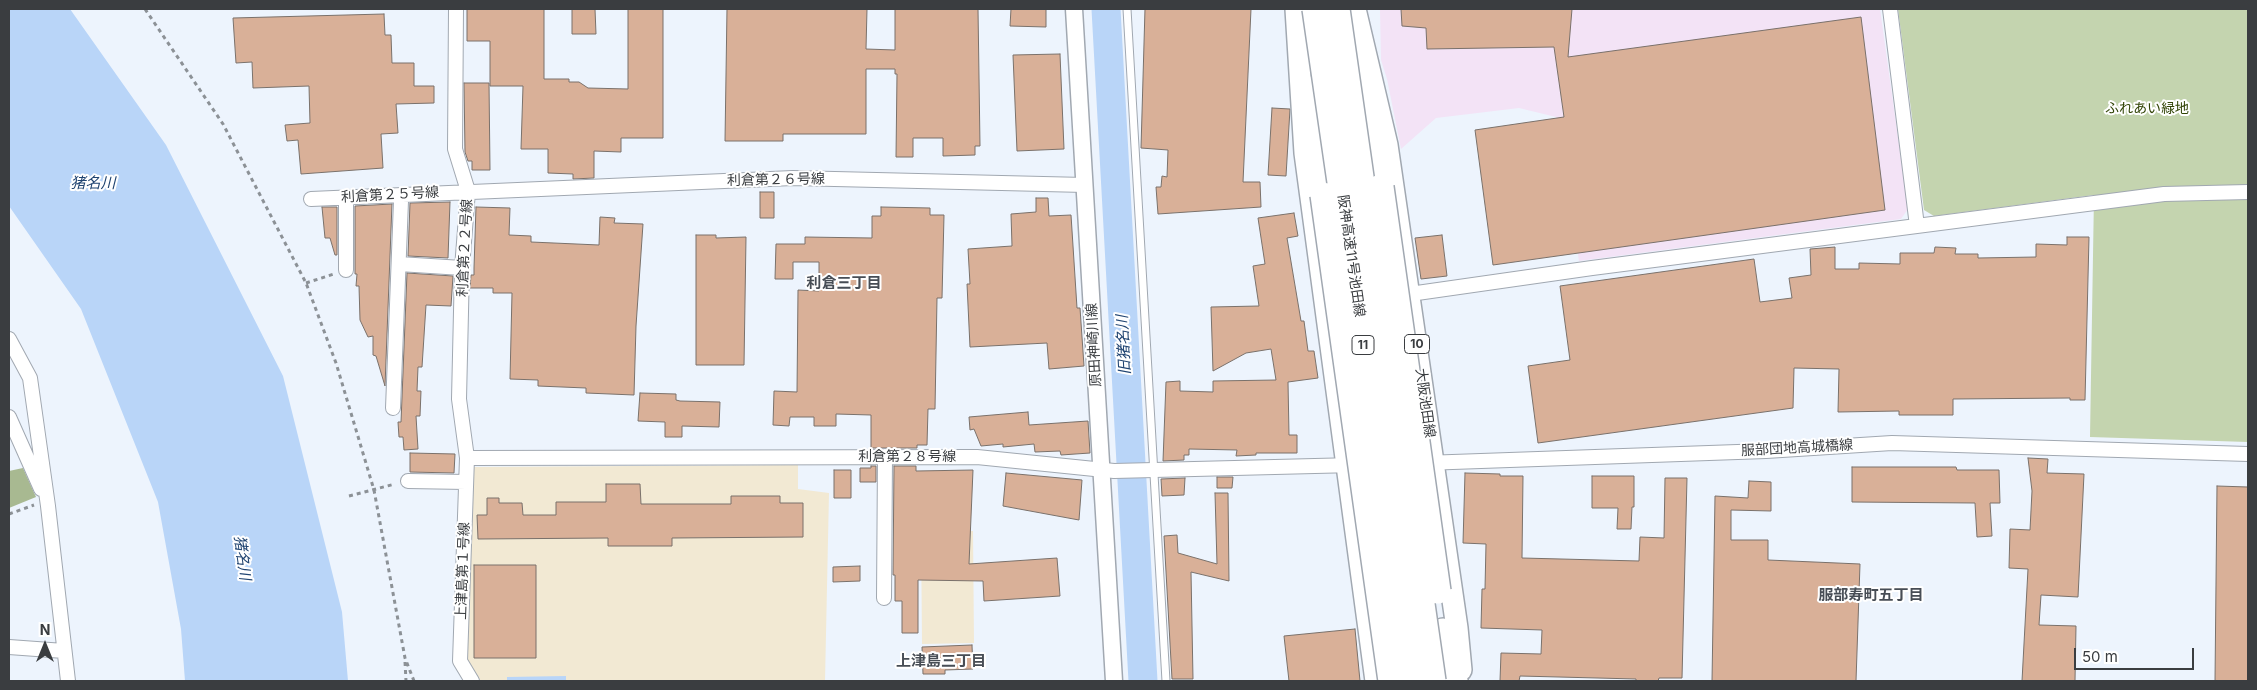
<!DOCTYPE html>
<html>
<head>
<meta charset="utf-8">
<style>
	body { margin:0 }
	#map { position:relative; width:2257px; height:690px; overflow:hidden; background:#edf4fd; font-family:Inter,sans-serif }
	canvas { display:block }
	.frame { position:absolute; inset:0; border:10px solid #3a3d40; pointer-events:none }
	.north { position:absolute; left:20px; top:620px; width:50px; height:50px; -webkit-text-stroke:4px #fff; paint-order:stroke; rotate:0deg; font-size:14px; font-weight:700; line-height:20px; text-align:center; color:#3a3d40 }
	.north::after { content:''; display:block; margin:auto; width:18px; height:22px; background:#3a3d40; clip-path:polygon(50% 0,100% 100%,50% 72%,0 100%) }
	.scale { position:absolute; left:2074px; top:648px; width:120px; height:22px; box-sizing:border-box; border:2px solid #3a3d40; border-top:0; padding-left:6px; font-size:15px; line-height:18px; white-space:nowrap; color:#3a3d40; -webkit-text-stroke:4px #fff; paint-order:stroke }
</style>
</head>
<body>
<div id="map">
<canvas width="2257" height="690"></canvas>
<div class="frame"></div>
<div class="north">N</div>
<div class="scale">50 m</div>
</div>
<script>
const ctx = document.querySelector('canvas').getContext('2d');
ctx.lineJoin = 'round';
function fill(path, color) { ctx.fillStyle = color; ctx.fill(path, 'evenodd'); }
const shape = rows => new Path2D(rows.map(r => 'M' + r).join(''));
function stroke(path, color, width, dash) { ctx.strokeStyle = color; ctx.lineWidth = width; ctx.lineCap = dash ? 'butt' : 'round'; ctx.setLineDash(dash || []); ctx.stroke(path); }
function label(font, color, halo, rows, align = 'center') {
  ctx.font = font + ' Inter,"Noto Sans JP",sans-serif'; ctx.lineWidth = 4; ctx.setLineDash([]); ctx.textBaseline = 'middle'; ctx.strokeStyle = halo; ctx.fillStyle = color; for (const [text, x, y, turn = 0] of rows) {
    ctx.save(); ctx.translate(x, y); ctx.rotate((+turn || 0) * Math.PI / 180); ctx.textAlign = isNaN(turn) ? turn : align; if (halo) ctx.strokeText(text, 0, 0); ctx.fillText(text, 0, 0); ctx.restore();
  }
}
const industrial = shape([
	[1380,9,1880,9,1908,209,1901,219,1579,261,1556,117,1519,108,1436,118,1401,149,1387,79,1381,60]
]);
const education = shape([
	[798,465,798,489,829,493,825,681,481,681,465,659,473,467],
	[973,531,974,643,922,644,921,532]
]);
const green = shape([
	[1898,9,2248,9,2248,442,2090,437,2094,195,1934,216,1924,210]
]);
const forest = shape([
	[23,468,36,497,9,508,9,471]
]);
const water = shape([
	[9,9,70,9,166,145,283,376,342,612,348,681,185,681,181,629,158,502,81,309,9,206],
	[566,676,566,681,507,681,507,677]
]);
const river = shape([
	[1106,9,1143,681]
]);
const building = shape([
	[467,9,544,9,544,79,569,79,569,82,579,82,588,88,628,89,628,9,663,9,663,138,621,138,621,152,594,151,594,178,573,179,573,174,548,173,548,149,521,149,523,86,490,86,490,41,467,41,467,9],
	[572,9,595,9,596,34,572,34,572,9],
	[727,9,867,9,866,49,895,50,895,9,978,9,980,146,975,146,975,155,943,156,943,138,913,138,913,157,896,157,897,74,895,74,895,69,866,69,866,134,783,134,783,141,725,141,727,9],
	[1011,9,1046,9,1046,27,1010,26,1011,9],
	[1145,9,1251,9,1243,182,1260,182,1261,207,1158,214,1156,187,1161,187,1162,176,1167,177,1168,150,1141,148,1145,9],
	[1401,9,1572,9,1568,57,1861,17,1885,210,1493,265,1475,130,1564,117,1554,47,1427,49,1426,28,1402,26,1401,9],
	[384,14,385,35,391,35,392,63,414,63,414,86,434,86,434,103,396,104,398,133,381,134,383,168,301,174,298,140,287,141,285,125,310,123,309,86,253,88,252,62,236,63,233,18,384,14],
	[1060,54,1064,149,1017,151,1013,55,1060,54],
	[464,83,489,83,490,170,472,170,472,161,468,161,465,152,464,83],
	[1272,108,1290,109,1286,176,1268,175,1272,108],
	[760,192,774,192,774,218,760,218,760,192],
	[1036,198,1048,198,1049,216,1071,215,1077,308,1080,308,1084,366,1049,369,1047,343,970,347,967,284,970,284,968,249,1012,246,1011,214,1036,212,1036,198],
	[450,202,448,258,408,256,410,203,450,202],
	[392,204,385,386,376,356,373,355,373,336,368,337,360,320,359,286,356,286,357,274,355,274,355,206,392,204],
	[322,207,337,207,337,255,335,255,330,238,325,238,322,207],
	[476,207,510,208,509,235,531,236,531,242,599,245,600,217,615,218,614,223,643,224,636,326,634,395,586,393,586,388,538,386,538,380,510,379,512,293,493,293,493,288,470,288,471,275,474,275,474,268,476,207],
	[881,207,930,208,930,215,944,215,942,298,937,298,935,409,928,409,927,445,917,445,917,448,871,448,871,415,836,414,836,426,814,426,814,417,790,417,789,426,773,425,774,391,797,392,798,290,819,291,819,262,793,262,793,279,775,279,776,244,805,244,805,237,872,238,872,216,881,216,881,207],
	[1294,213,1298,236,1287,238,1301,321,1304,321,1308,351,1314,351,1318,378,1288,382,1289,435,1297,435,1297,453,1256,453,1256,455,1236,456,1237,450,1189,449,1189,455,1184,455,1184,460,1163,461,1166,382,1180,381,1180,391,1213,392,1213,381,1276,380,1271,349,1246,353,1213,371,1211,307,1259,306,1253,266,1265,264,1258,218,1294,213],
	[696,235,716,235,716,238,746,237,744,365,696,365,696,235],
	[1442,235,1447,276,1421,279,1415,238,1442,235],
	[2067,237,2089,237,2085,400,2070,400,2070,398,1953,399,1953,415,1899,415,1899,411,1838,412,1839,369,1794,368,1793,408,1538,443,1528,366,1570,360,1560,286,1754,259,1760,302,1792,298,1789,278,1811,275,1810,249,1835,247,1835,269,1859,269,1859,263,1900,264,1900,253,1934,253,1935,247,1956,248,1955,254,1978,254,1978,258,2036,257,2036,244,2067,245,2067,237],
	[407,273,453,276,451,306,426,305,422,367,418,367,417,391,421,391,420,416,416,416,418,449,404,450,403,437,399,437,398,422,401,422,407,273],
	[640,393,676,394,676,400,680,401,720,402,719,427,682,426,682,437,665,437,665,422,638,421,640,393],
	[1028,412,1029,425,1088,421,1090,453,1061,455,1060,451,1035,452,1034,444,1003,447,1003,444,981,446,974,429,970,430,969,417,1028,412],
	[410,453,455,454,454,473,410,472,410,453],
	[2028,458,2048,459,2047,473,2084,474,2078,597,2041,595,2039,625,2076,626,2075,681,2022,681,2028,569,2009,568,2010,529,2030,530,2032,491,2028,458],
	[871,466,876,466,876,482,860,482,860,468,871,468,871,466],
	[894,466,916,466,916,471,973,470,969,564,1057,558,1060,596,984,601,983,581,918,580,918,633,902,633,902,601,895,601,895,575,893,575,894,466],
	[1852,467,1956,467,1957,470,1999,470,2000,503,1990,503,1992,536,1977,537,1975,503,1852,502,1852,467],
	[834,470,851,470,851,498,834,498,834,470],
	[1006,473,1082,480,1079,520,1003,506,1006,473],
	[1465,473,1500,474,1500,476,1523,476,1522,558,1639,561,1640,537,1664,538,1665,478,1687,478,1682,678,1659,678,1658,681,1636,681,1636,679,1520,676,1519,681,1500,681,1501,653,1541,654,1542,630,1481,628,1482,589,1485,589,1486,544,1463,543,1465,473],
	[1592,476,1634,476,1634,507,1632,507,1631,529,1617,529,1618,508,1592,508,1592,476],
	[1217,477,1233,477,1232,488,1217,488,1217,477],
	[1185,478,1184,495,1162,496,1161,479,1185,478],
	[1749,481,1771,482,1771,511,1731,510,1731,540,1768,540,1768,560,1860,564,1856,681,1712,681,1715,496,1748,498,1749,481],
	[606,484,640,484,641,504,731,504,731,496,780,496,780,503,803,503,803,537,672,538,672,546,608,546,608,538,478,539,477,515,487,515,487,498,499,498,499,503,522,503,523,515,556,515,556,502,606,502,606,484],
	[2217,486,2248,487,2248,681,2215,681,2217,486],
	[1215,493,1228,493,1229,581,1191,572,1193,679,1172,679,1164,536,1177,535,1178,553,1217,564,1215,493],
	[474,565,536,565,536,658,474,658,474,565],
	[860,566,860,581,833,582,833,567,860,566],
	[1355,629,1360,681,1289,681,1284,636,1355,629],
	[972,645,973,669,945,670,945,674,923,674,922,647,972,645]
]);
const path = shape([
	[145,9,223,124,306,283,336,363,374,490,405,658,414,681],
	[306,283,334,274],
	[349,496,395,484],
	[9,514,34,505],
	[405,662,406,681]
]);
const service = shape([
	[1127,9,1166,681]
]);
const minor = shape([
	[456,9,455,149,468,191,462,268,459,399,467,458,460,661,472,681],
	[1890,9,1917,226],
	[346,197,346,270],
	[311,199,793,178,1085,185],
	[399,264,462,268],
	[1410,294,1592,268,2164,194,2248,192],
	[9,339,30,378,48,506,68,681],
	[393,408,401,201],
	[9,417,41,489],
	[467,458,977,457,1114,471,1355,465],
	[1424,463,1766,451,1892,443,2248,454],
	[408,481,466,482],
	[884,598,885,456],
	[9,647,64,651]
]);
const tertiary = shape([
	[1074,9,1114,681]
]);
const primary = shape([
	[1296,9,1305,153,1376,681],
	[1355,9,1387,145,1457,628,1461,670]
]);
const motorway = shape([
	[1351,40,1362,85,1381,187],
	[1316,88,1319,168,1323,195],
	[1443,631,1455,681]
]);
const motorwayBridge = shape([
	[1315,9,1412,681],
	[1337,9,1433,681],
	[1381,187,1438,591],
	[1323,195,1391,681]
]);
const shields = [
	[1417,344,25],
	[1363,345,22]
];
const shieldNames = [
	["10",1417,344],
	["11",1363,345]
];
const parkNames = [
	["ふれあい緑地",2147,109]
];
const streetNames = [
	["利倉第２６号線",776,180,-1],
	["利倉第２５号線",390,195,-3],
	["利倉第２２号線",465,248,-87],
	["阪神高速11号池田線",1351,256,82],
	["原田神崎川線",1094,345,-93],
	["大阪池田線",1425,403,82],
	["服部団地高城橋線",1797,448,-3],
	["利倉第２８号線",907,457],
	["上津島第１号線",463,571,-88]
];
const waterNames = [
	["猪名川",93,183],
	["旧猪名川",1124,345,-93],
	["猪名川",242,558,82]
];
const neighbourhoodNames = [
	["利倉三丁目",844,283],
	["服部寿町五丁目",1871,595],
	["上津島三丁目",941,661]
];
fill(industrial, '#f3e3f6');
fill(education, '#f2e9d3');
fill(green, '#c4d4af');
fill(forest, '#a8b991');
fill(water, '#b9d5f8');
stroke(river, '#b9d5f8', 29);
fill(building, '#d9b098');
stroke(building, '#7a716b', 1);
stroke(service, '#a1a8b1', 9);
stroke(minor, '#a1a8b1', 16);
stroke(tertiary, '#a1a8b1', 19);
stroke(primary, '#a1a8b1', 24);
stroke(motorway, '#a1a8b1', 28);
stroke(path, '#8c9196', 3, [4, 4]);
stroke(service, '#fff', 7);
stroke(minor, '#fff', 14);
stroke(tertiary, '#fff', 16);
stroke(primary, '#fff', 21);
stroke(motorway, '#fff', 25);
stroke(motorwayBridge, '#a1a8b1', 28, []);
stroke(motorwayBridge, '#fff', 25);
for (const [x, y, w] of shields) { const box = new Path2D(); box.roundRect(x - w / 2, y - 9.5, w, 19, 4); ctx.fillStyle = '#fff'; ctx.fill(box); stroke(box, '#3a3d40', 1); }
label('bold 12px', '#3a3d40', null, shieldNames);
label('14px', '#314405', '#fff', parkNames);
label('14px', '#3a3d40', '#fff', streetNames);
label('italic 15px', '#204471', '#fff', waterNames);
label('bold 15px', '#474d55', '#fff', neighbourhoodNames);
</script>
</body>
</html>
